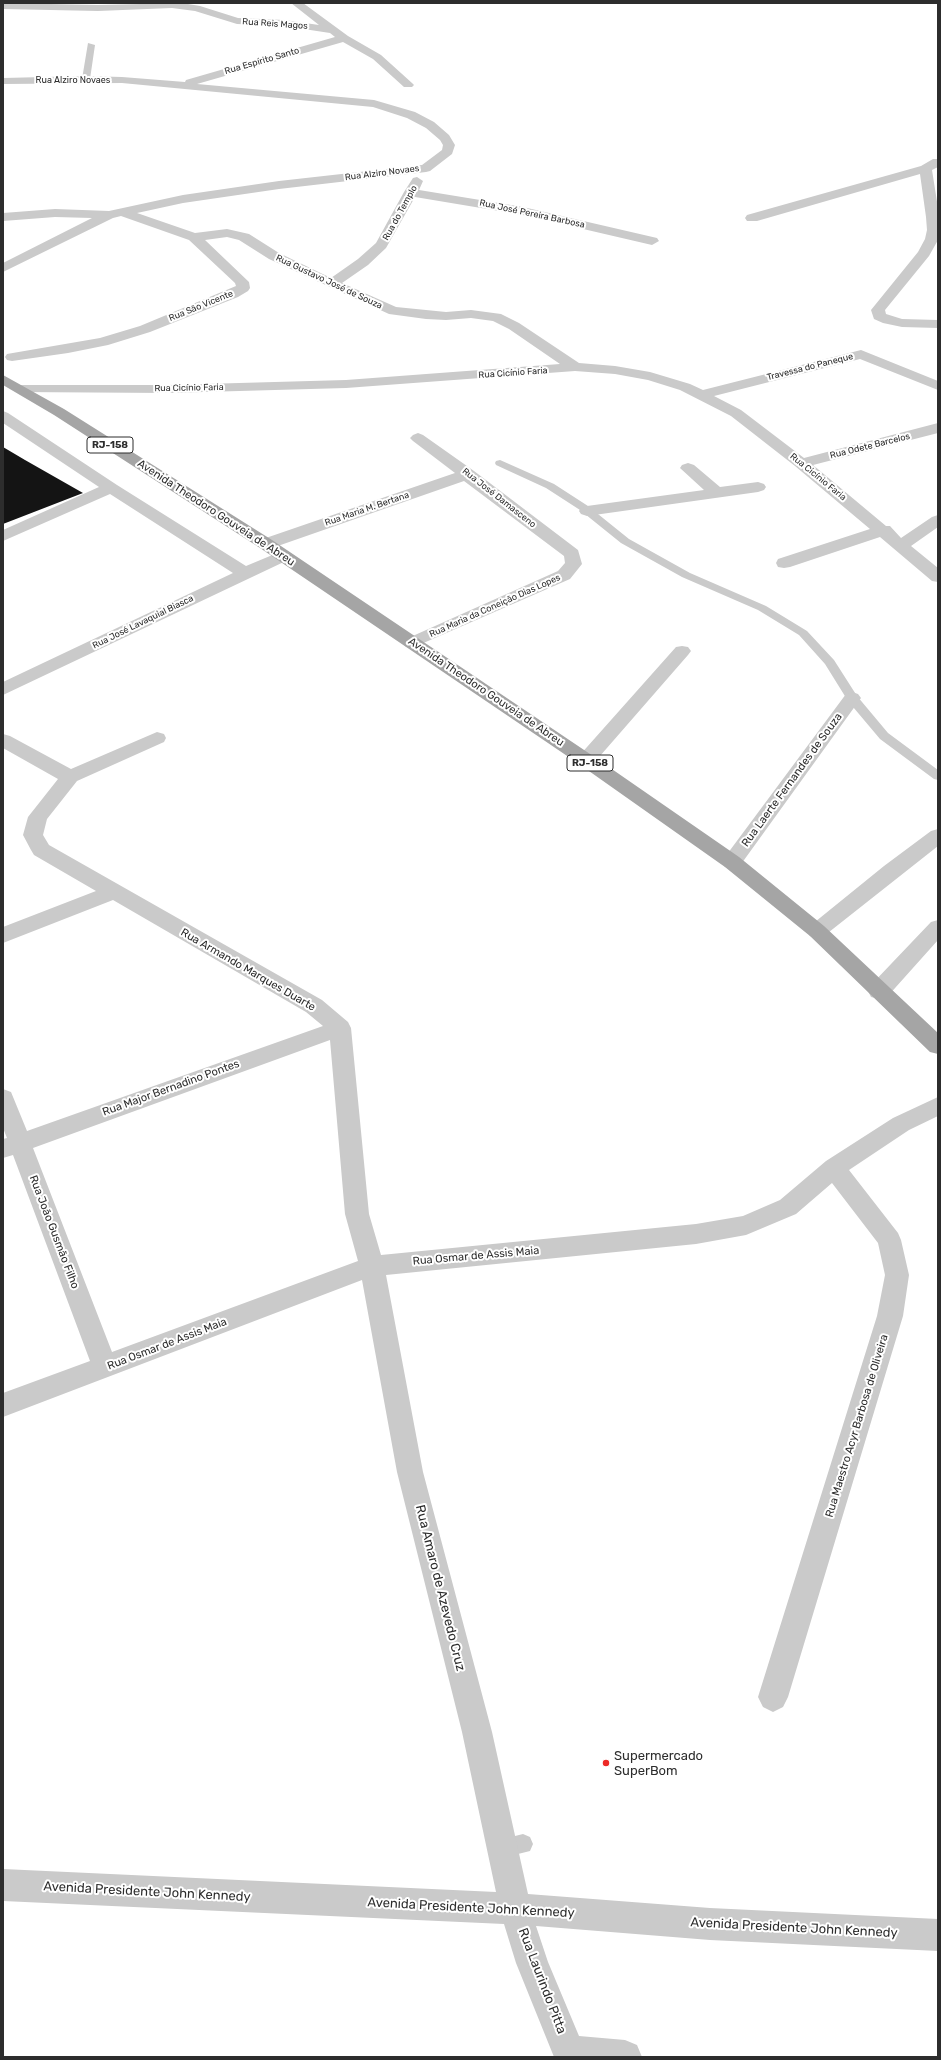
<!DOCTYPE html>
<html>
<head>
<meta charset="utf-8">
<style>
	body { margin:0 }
	#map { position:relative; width:941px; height:2060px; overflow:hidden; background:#fff; font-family:Rubik,sans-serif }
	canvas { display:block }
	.frame { position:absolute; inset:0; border:4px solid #2d2d2d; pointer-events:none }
</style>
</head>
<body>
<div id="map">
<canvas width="941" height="2060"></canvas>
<div class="frame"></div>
</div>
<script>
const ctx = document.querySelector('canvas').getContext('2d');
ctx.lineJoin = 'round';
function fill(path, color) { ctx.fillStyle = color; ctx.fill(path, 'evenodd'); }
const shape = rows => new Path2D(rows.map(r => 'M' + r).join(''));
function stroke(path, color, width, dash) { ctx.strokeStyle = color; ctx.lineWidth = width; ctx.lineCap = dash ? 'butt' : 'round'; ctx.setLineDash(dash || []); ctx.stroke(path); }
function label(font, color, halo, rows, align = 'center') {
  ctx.font = font + ' Rubik,sans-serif'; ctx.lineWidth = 4; ctx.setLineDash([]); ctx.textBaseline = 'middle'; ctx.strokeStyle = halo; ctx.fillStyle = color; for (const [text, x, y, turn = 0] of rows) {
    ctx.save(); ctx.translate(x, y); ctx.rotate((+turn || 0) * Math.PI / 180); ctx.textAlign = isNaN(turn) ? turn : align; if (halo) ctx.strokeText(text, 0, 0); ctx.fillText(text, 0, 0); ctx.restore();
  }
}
const building = shape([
	[3,447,25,460,83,493,3,524]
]);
const service = shape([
	[88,43,95,45,90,79,86,81,82,79,88,43],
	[500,460,554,484,588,506,629,539,690,573,766,606,807,631,834,660,857,696,888,733,938,770,938,780,934,779,880,739,848,701,825,664,799,635,758,610,682,577,621,543,580,510,546,488,496,465,495,463,496,461,500,460],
	[523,1834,530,1837,533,1844,530,1851,502,1858,495,1855,492,1848,495,1841,523,1834]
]);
const minor = shape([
	[3,3,98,5,182,3,200,6,238,18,284,20,319,25,291,3,303,3,348,36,381,55,412,83,414,85,412,87,404,87,373,59,343,42,197,84,374,100,415,112,434,122,449,135,455,145,452,154,430,171,426,172,279,189,183,203,137,213,195,233,227,229,249,234,279,253,331,278,358,259,376,243,404,192,413,178,417,177,423,181,419,190,523,207,657,238,659,241,652,245,523,215,415,197,386,248,368,265,342,283,396,307,446,312,471,310,501,314,519,323,579,363,615,366,650,372,690,384,703,390,861,350,938,381,938,390,860,359,714,396,741,410,804,458,938,423,938,433,813,465,886,526,890,526,901,538,932,517,938,515,938,527,911,546,938,568,938,582,932,581,880,537,790,567,784,568,778,567,776,563,778,559,870,529,795,466,731,416,680,390,648,380,615,374,575,371,346,388,168,393,16,392,14,389,16,386,21,385,168,385,346,380,560,364,509,329,493,321,471,318,446,320,426,319,389,314,269,259,239,240,227,237,205,240,249,282,250,288,248,291,238,297,150,332,108,345,68,353,12,361,7,360,5,357,7,354,100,338,140,326,236,286,235,283,189,240,121,216,113,218,3,272,3,263,92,218,55,217,3,221,3,213,55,209,109,211,183,195,279,181,422,165,442,150,443,145,440,140,426,128,407,118,373,107,122,83,3,84,3,78,86,76,122,77,185,82,186,80,335,37,330,33,284,26,237,24,195,11,172,8,98,11,3,9,3,3],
	[933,159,938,159,938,167,932,170,938,208,938,240,929,256,885,310,886,314,902,319,938,320,938,328,902,327,883,323,874,319,871,310,918,252,925,239,927,230,926,217,920,174,757,221,747,221,745,218,747,215,921,166,933,159],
	[3,411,8,413,117,485,246,566,282,551,288,552,290,556,288,560,3,695,3,682,233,573,110,494,3,541,3,530,99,487,3,423,3,411],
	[418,433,423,435,474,471,578,550,582,564,570,579,412,648,406,647,403,643,406,639,558,571,565,563,564,556,464,481,272,548,266,549,260,548,258,544,260,540,455,473,413,441,410,438,413,435,418,433],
	[688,463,694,465,720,487,758,482,764,484,766,487,764,490,758,492,587,516,581,514,579,511,581,508,587,506,704,490,680,468,682,465,688,463],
	[682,646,688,647,691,651,688,655,593,764,586,766,579,764,576,760,579,756,676,647,682,646],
	[852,692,858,694,861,698,739,867,732,869,725,867,722,862,725,857,846,694,852,692],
	[157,732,164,734,166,738,164,742,77,781,47,819,43,835,49,845,322,1000,348,1022,351,1028,369,1214,381,1255,696,1224,743,1216,780,1200,826,1161,893,1118,938,1097,938,1116,909,1130,849,1170,898,1233,901,1240,909,1275,903,1316,788,1697,783,1707,773,1712,763,1707,758,1697,877,1316,885,1275,878,1243,832,1183,796,1214,746,1235,696,1244,386,1275,423,1472,492,1732,528,1894,710,1908,938,1919,938,1951,710,1940,536,1926,548,1962,579,2036,625,2040,637,2045,642,2057,554,2057,516,1963,504,1924,3,1901,3,1869,496,1892,462,1732,397,1472,362,1280,3,1417,3,1393,90,1361,13,1155,3,1158,3,1139,7,1138,3,1128,3,1089,11,1092,27,1131,323,1026,306,1012,113,900,3,943,3,927,96,891,34,855,31,850,23,835,28,817,58,779,3,748,3,734,10,736,71,769,157,732],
	[330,1040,345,1214,358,1261,112,1352,33,1148,330,1040],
	[938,829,938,846,824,936,817,939,810,936,807,931,810,926,884,866,931,831,938,829],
	[938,920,938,940,887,997,879,999,871,997,868,991,871,985,931,922,938,920]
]);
const primary = shape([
	[3,375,64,409,272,540,593,756,739,857,824,926,938,1033,938,1054,930,1052,810,936,725,867,579,764,260,548,54,415,3,385,3,375]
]);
const markers = [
	[606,1763,4,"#ed2926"]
];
const farStreetnames = [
	["Rua Reis Magos",275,24,4],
	["Rua Espírito Santo",262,61,-16],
	["Rua Alziro Novaes",73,80],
	["Rua Alziro Novaes",382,173,-7],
	["Rua do Templo",400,213,-61],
	["Rua José Pereira Barbosa",532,214,12],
	["Rua Gustavo José de Souza",329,282,25],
	["Rua São Vicente",201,306,-22],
	["Travessa do Paneque",810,367,-14],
	["Rua Cicínio Faria",513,373,-4],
	["Rua Cicínio Faria",189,388,-1],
	["Rua Odete Barcelos",870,446,-14],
	["Rua Cicínio Faria",818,477,39],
	["Rua José Damasceno",499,498,38],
	["Rua Maria M. Bertana",367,509,-19],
	["Rua Maria da Coneição Dias Lopes",495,606,-24],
	["Rua José Lavaquial Biasca",143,622,-26]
];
const shields = [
	[110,445,46],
	[590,763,46]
];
const shieldNames = [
	["RJ-158",110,445],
	["RJ-158",590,763]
];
const streetNames = [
	["Avenida Theodoro Gouveia de Abreu",216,513,33],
	["Avenida Theodoro Gouveia de Abreu",486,692,34],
	["Rua Laerte Fernandes de Souza",792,780,-54],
	["Rua Armando Marques Duarte",248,970,30],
	["Rua Major Bernadino Pontes",171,1088,-20],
	["Rua João Gusmão Filho",54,1232,69],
	["Rua Osmar de Assis Maia",476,1256,-5],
	["Rua Osmar de Assis Maia",167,1344,-21],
	["Rua Maestro Acyr Barbosa de Oliveira",857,1426,-73]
];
const nearStreetnames = [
	["Rua Amaro de Azevedo Cruz",440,1588,76],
	["Avenida Presidente John Kennedy",147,1892,3],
	["Avenida Presidente John Kennedy",471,1908,3],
	["Avenida Presidente John Kennedy",794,1928,3],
	["Rua Laurindo Pitta",542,1981,69]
];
const nearPoinames = [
	["Supermercado",614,1756],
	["SuperBom",614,1771]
];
fill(building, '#141414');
fill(service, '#cacaca');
fill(minor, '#cacaca');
fill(primary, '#a5a5a5');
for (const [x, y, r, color] of markers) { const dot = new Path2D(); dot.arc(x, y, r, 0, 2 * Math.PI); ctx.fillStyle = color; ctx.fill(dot); stroke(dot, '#fff', 1.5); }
label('9px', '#2d2d2d', '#fff', farStreetnames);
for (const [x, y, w] of shields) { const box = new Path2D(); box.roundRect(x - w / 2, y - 8, w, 16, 3); ctx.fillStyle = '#fff'; ctx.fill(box); stroke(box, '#2d2d2d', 1); }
label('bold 10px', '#2d2d2d', null, shieldNames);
label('11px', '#2d2d2d', '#fff', streetNames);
label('13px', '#2d2d2d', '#fff', nearStreetnames);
label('13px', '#2d2d2d', '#fff', nearPoinames, 'left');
</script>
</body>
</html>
